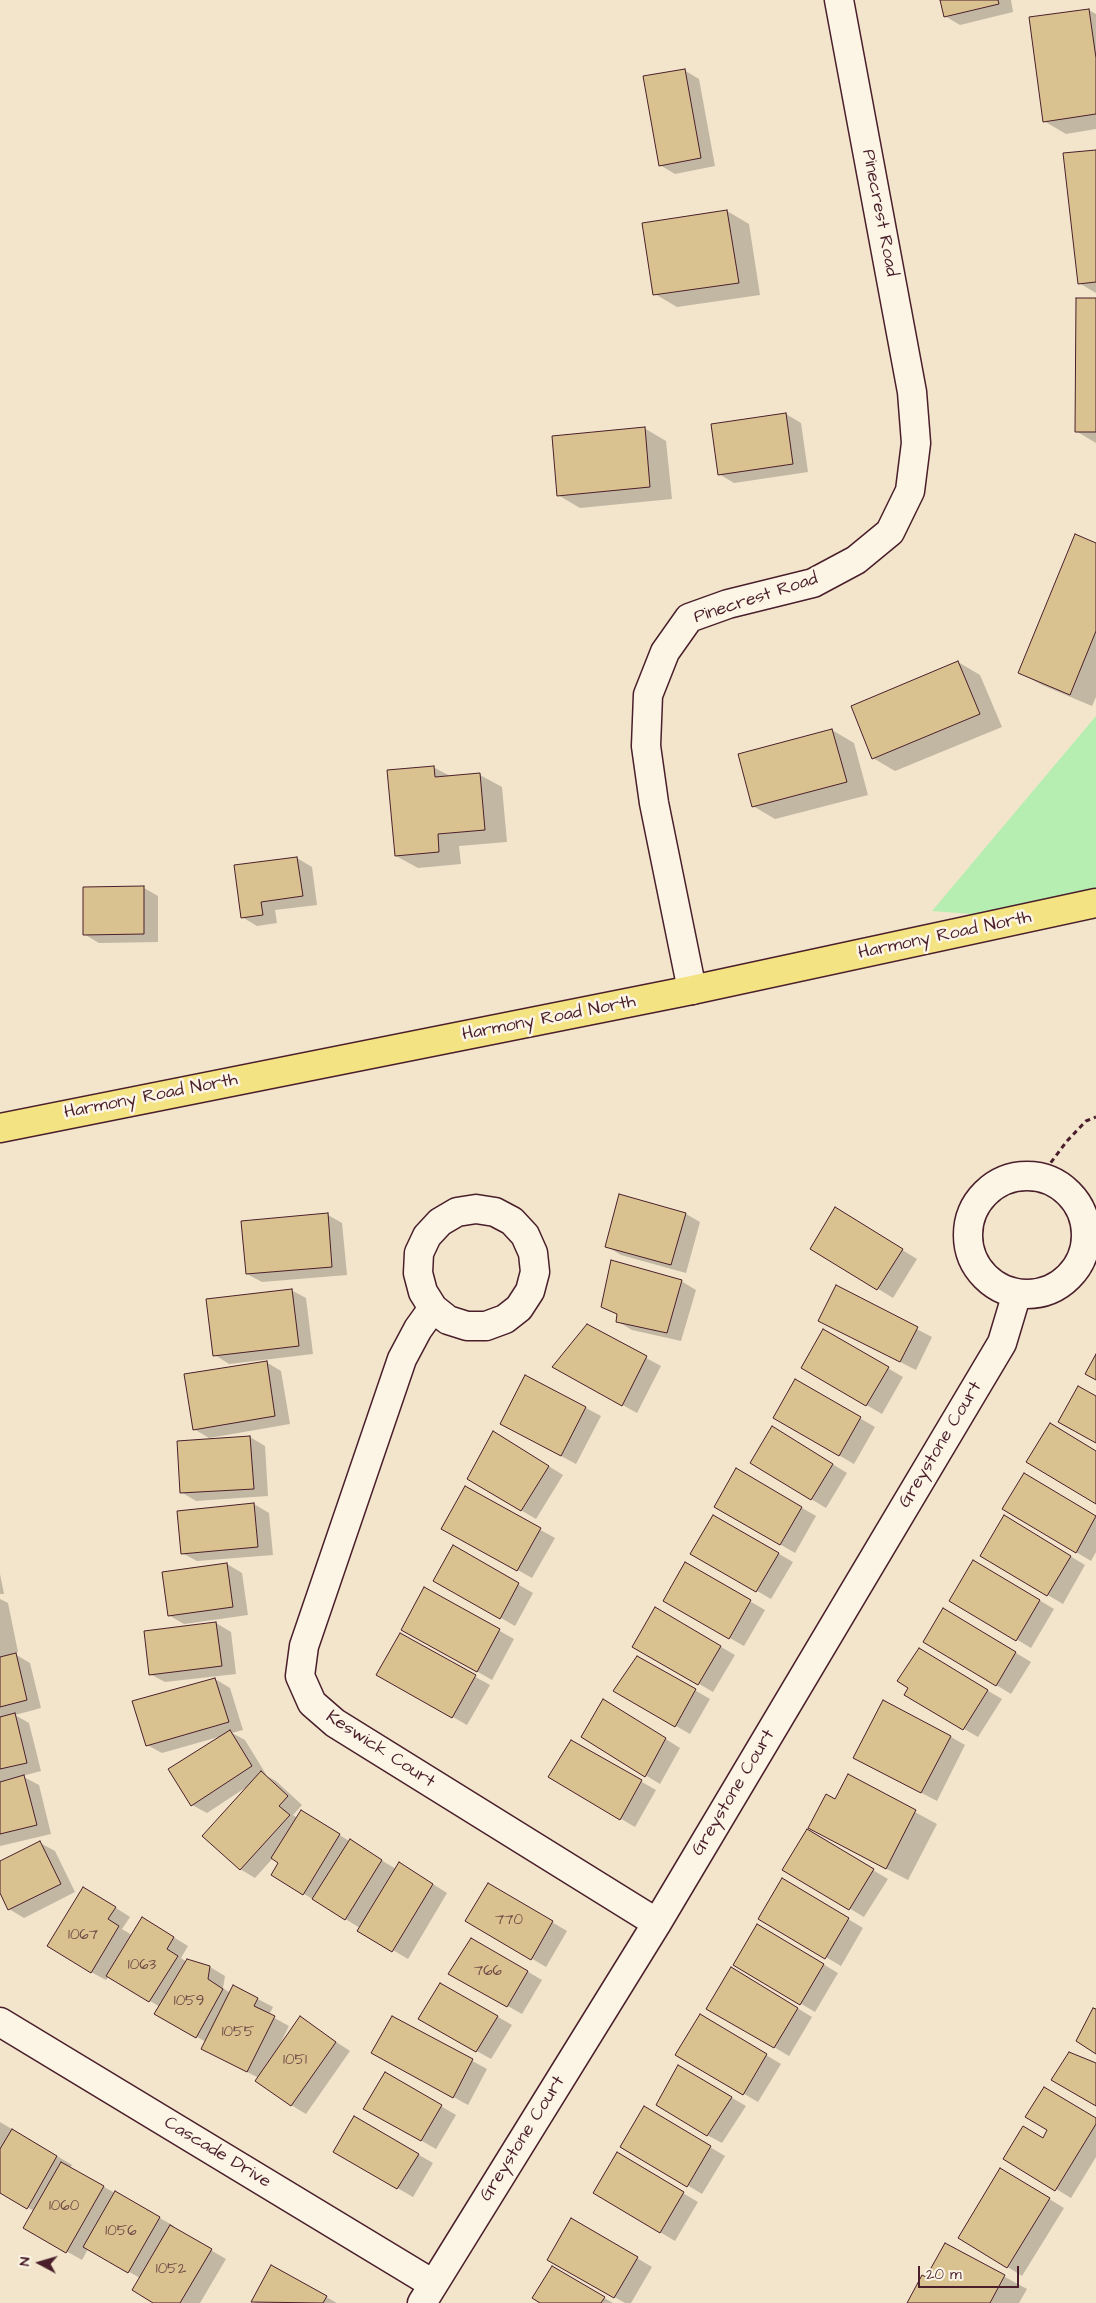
<!DOCTYPE html>
<html>
<head>
<meta charset="utf-8">
<style>
	body { margin:0 }
	#map { position:relative; width:1096px; height:2303px; overflow:hidden; background:#f2e5cc; font-family:"Architects Daughter",sans-serif }
	canvas { display:block }
	.north { position:absolute; left:15px; top:2238px; width:50px; height:50px; -webkit-text-stroke:4px #fcf5e5; paint-order:stroke; rotate:276deg; font-size:14px; font-weight:700; line-height:20px; text-align:center; color:#4a1f2b }
	.north::after { content:''; display:block; margin:auto; width:18px; height:22px; background:#4a1f2b; clip-path:polygon(50% 0,100% 100%,50% 72%,0 100%) }
	.scale { position:absolute; left:918px; top:2266px; width:101px; height:22px; box-sizing:border-box; border:2px solid #4a1f2b; border-top:0; padding-left:6px; font-size:15px; line-height:18px; white-space:nowrap; color:#4a1f2b; -webkit-text-stroke:4px #fcf5e5; paint-order:stroke }
</style>
</head>
<body>
<div id="map">
<canvas width="1096" height="2303"></canvas>
<div class="north">N</div>
<div class="scale">20 m</div>
</div>
<script>
const ctx = document.querySelector('canvas').getContext('2d');
ctx.lineJoin = 'round';
function fill(path, color) { ctx.fillStyle = color; ctx.fill(path, 'evenodd'); }
const shape = rows => new Path2D(rows.map(r => 'M' + r).join(''));
function stroke(path, color, width, dash) { ctx.strokeStyle = color; ctx.lineWidth = width; ctx.lineCap = dash ? 'butt' : 'round'; ctx.setLineDash(dash || []); ctx.stroke(path); }
function label(font, color, halo, rows, align = 'center') {
  ctx.font = font + ' "Architects Daughter",sans-serif'; ctx.lineWidth = 5; ctx.setLineDash([]); ctx.textBaseline = 'middle'; ctx.strokeStyle = halo; ctx.fillStyle = color; for (const [text, x, y, turn = 0] of rows) {
    ctx.save(); ctx.translate(x, y); ctx.rotate((+turn || 0) * Math.PI / 180); ctx.textAlign = isNaN(turn) ? turn : align; if (halo) ctx.strokeText(text, 0, 0); ctx.fillText(text, 0, 0); ctx.restore();
  }
}
const green = shape([
	[1096,716,1096,910,1076,922,932,911]
]);
const shadow = shape([
	[942,0,1011,0,1013,12,960,25,945,16],
	[1089,10,1096,14,1096,129,1066,134,1044,121],
	[684,70,699,79,715,166,675,174,660,165],
	[1096,151,1096,293,1079,283],
	[727,211,749,224,760,295,677,307,655,294,644,224],
	[1096,299,1096,443,1076,431],
	[786,414,801,423,808,472,734,483,719,474,713,425],
	[644,428,666,441,672,499,580,508,558,495],
	[1096,545,1096,697,1092,706,1042,685,1020,673],
	[958,662,980,675,1002,727,895,771,873,758],
	[832,730,854,743,868,795,775,819,753,806],
	[433,767,452,777,480,775,502,787,507,842,459,846,461,864,418,868,396,856],
	[297,858,312,867,317,905,275,910,277,923,257,926,242,917,235,866],
	[144,888,158,896,158,942,99,943,84,934],
	[686,1214,700,1222,686,1273,621,1255,606,1246],
	[328,1215,342,1223,347,1275,262,1282,247,1274],
	[850,1218,917,1259,893,1298,812,1248],
	[681,1281,696,1290,681,1341,632,1330,617,1321,618,1315,603,1307],
	[836,1287,932,1337,916,1370,835,1329],
	[291,1290,306,1298,313,1354,229,1364,215,1355],
	[587,1326,661,1366,637,1413,568,1375],
	[824,1331,903,1377,882,1414,803,1368],
	[266,1362,281,1371,290,1424,209,1438,194,1429],
	[526,1376,601,1416,576,1464,516,1432],
	[796,1381,875,1427,854,1464,775,1418],
	[787,1436,847,1473,826,1508,811,1499],
	[250,1437,265,1446,268,1496,196,1501,181,1492],
	[508,1441,563,1475,536,1519,468,1479],
	[736,1470,816,1516,795,1553,716,1507],
	[1039,1483,1096,1517,1096,1552,1091,1561,1004,1509],
	[465,1488,555,1538,532,1578,443,1528],
	[254,1504,269,1513,273,1555,197,1561,182,1553,178,1512],
	[713,1516,793,1562,771,1599,692,1553],
	[1005,1517,1085,1565,1063,1604,982,1556],
	[453,1547,533,1593,515,1626,435,1580],
	[974,1561,1054,1609,1031,1648,951,1600],
	[227,1564,242,1573,248,1615,184,1624,170,1616],
	[686,1564,765,1610,744,1646,664,1601],
	[0,1574,4,1594,0,1594],
	[425,1589,514,1639,492,1680,403,1629],
	[0,1599,8,1603,18,1652,13,1653,30,1663,41,1708,15,1715,29,1723,41,1771,22,1776,39,1785,51,1834,0,1846],
	[655,1609,735,1655,713,1692,634,1646],
	[958,1618,1031,1662,1011,1694,924,1641],
	[216,1623,231,1632,236,1674,165,1682,150,1674,145,1632],
	[400,1635,490,1685,467,1725,378,1675],
	[919,1650,1002,1699,978,1737,906,1695,910,1688],
	[638,1657,710,1699,690,1734,615,1691],
	[215,1679,230,1688,243,1730,232,1733,245,1740,267,1776,276,1781,302,1805,293,1815,297,1818,301,1812,396,1869,414,1872,447,1893,408,1959,359,1930,360,1928,273,1875,280,1862,273,1858,255,1878,240,1869,245,1788,207,1813,192,1805,222,1736,162,1753,147,1745],
	[618,1709,680,1748,660,1784,645,1775],
	[951,1737,965,1745,937,1801,870,1766],
	[571,1742,656,1790,635,1827,550,1777],
	[848,1776,937,1824,908,1880,831,1840,835,1801],
	[807,1831,888,1879,864,1917,784,1869],
	[40,1843,55,1851,75,1892,24,1918,9,1909,0,1891,0,1862],
	[783,1880,863,1928,841,1966,760,1918],
	[488,1884,567,1931,546,1967,467,1920],
	[99,1897,130,1917,122,1929,132,1935,157,1927,188,1946,181,1958,187,1962,210,1967,225,1976,223,1988,230,1993,233,1986,273,2007,269,2015,289,2026,280,2044,300,2018,350,2051,306,2114,291,2105,259,2078,217,2057,206,2042,156,2014,160,2007,109,1976,106,1980,91,1972],
	[757,1925,838,1973,815,2012,734,1964],
	[472,1939,542,1980,522,2014,450,1974],
	[732,1969,812,2017,789,2056,708,2008],
	[441,1984,512,2025,491,2059,420,2019],
	[701,2016,781,2064,758,2102,677,2055],
	[392,2017,487,2069,468,2105,388,2061],
	[679,2067,746,2106,722,2143,707,2135],
	[386,2074,456,2115,436,2149,364,2108],
	[645,2108,725,2156,702,2194,622,2146],
	[354,2118,433,2163,413,2197,334,2151],
	[1096,2119,1096,2157,1071,2198,1005,2158,1044,2139],
	[0,2122,72,2165,70,2168,174,2226,173,2228,226,2259,200,2303,156,2303,140,2278,88,2249,82,2260,25,2228,34,2211,0,2191],
	[617,2154,698,2202,675,2241,594,2193],
	[1015,2178,1064,2208,1022,2276,960,2237],
	[571,2219,652,2267,631,2303,625,2303,549,2260],
	[945,2244,1027,2289,1019,2303,909,2303,927,2279],
	[272,2267,337,2303,256,2303,253,2301],
	[552,2268,613,2303,543,2303]
]);
const building = shape([
	[940,0,998,0,999,4,944,17,940,0],
	[1089,9,1096,58,1096,114,1043,122,1029,17,1089,9],
	[685,69,701,158,659,166,643,76,685,69],
	[1096,150,1096,282,1078,284,1063,153,1096,150],
	[727,210,739,283,653,295,642,223,727,210],
	[1076,298,1096,298,1096,432,1075,432,1076,298],
	[786,413,793,464,718,475,711,424,786,413],
	[645,427,650,487,557,496,552,436,645,427],
	[1075,534,1096,543,1096,631,1070,695,1018,673,1075,534],
	[958,661,980,714,872,759,851,706,958,661],
	[832,729,847,782,752,807,738,754,832,729],
	[434,766,435,777,480,773,485,830,438,834,439,852,395,856,387,770,434,766],
	[297,857,303,896,261,902,263,915,241,918,234,865,297,857],
	[144,886,144,934,83,935,83,887,144,886],
	[619,1194,686,1213,671,1265,605,1247,619,1194],
	[835,1207,903,1249,877,1290,810,1249,835,1207],
	[328,1213,332,1267,246,1274,241,1221,328,1213],
	[611,1260,682,1280,667,1333,616,1322,617,1314,601,1307,611,1260],
	[836,1285,918,1327,900,1362,818,1321,836,1285],
	[292,1289,299,1346,213,1356,206,1299,292,1289],
	[587,1324,647,1356,622,1406,552,1367,587,1324],
	[823,1329,889,1367,866,1406,801,1368,823,1329],
	[1096,1354,1096,1380,1085,1374,1096,1354],
	[267,1361,275,1416,193,1430,184,1374,267,1361],
	[525,1375,586,1407,561,1456,500,1424,525,1375],
	[795,1379,861,1417,839,1456,773,1418,795,1379],
	[1078,1386,1096,1396,1096,1443,1058,1422,1078,1386],
	[1050,1423,1096,1451,1096,1504,1026,1462,1050,1423],
	[772,1426,833,1464,811,1500,750,1463,772,1426],
	[493,1431,549,1466,521,1511,467,1479,493,1431],
	[250,1436,254,1489,180,1493,177,1441,250,1436],
	[736,1468,802,1507,780,1545,714,1507,736,1468],
	[1024,1473,1096,1516,1076,1553,1002,1509,1024,1473],
	[465,1486,541,1528,517,1571,441,1529,465,1486],
	[254,1503,258,1547,181,1554,177,1511,254,1503],
	[713,1515,779,1553,756,1592,690,1554,713,1515],
	[1004,1515,1071,1556,1047,1596,980,1556,1004,1515],
	[453,1545,519,1583,500,1619,433,1581,453,1545],
	[973,1560,1040,1600,1016,1641,949,1601,973,1560],
	[685,1562,751,1600,729,1639,663,1601,685,1562],
	[227,1563,233,1607,168,1616,162,1572,227,1563],
	[424,1587,500,1629,477,1672,401,1630,424,1587],
	[655,1607,721,1646,698,1685,632,1647,655,1607],
	[943,1608,1016,1652,996,1686,923,1642,943,1608],
	[216,1622,222,1666,149,1675,144,1631,216,1622],
	[400,1633,476,1675,452,1718,376,1675,400,1633],
	[919,1648,988,1690,963,1730,904,1695,908,1688,897,1681,919,1648],
	[16,1653,27,1700,0,1707,0,1657,16,1653],
	[637,1656,696,1689,675,1727,613,1691,637,1656],
	[215,1678,229,1722,146,1746,132,1701,215,1678],
	[603,1699,666,1738,645,1777,581,1737,603,1699],
	[883,1700,951,1736,921,1793,853,1758,883,1700],
	[15,1713,27,1763,0,1769,0,1717,15,1713],
	[230,1730,252,1766,191,1806,168,1769,230,1730],
	[571,1740,642,1780,620,1820,548,1777,571,1740],
	[261,1771,288,1796,279,1806,290,1815,240,1870,202,1836,261,1771],
	[848,1774,916,1810,886,1869,808,1828,826,1794,835,1799,848,1774],
	[24,1775,37,1825,0,1834,0,1782,24,1775],
	[301,1810,340,1834,303,1895,271,1875,278,1863,271,1858,301,1810],
	[807,1829,874,1869,849,1910,782,1870,807,1829],
	[350,1839,382,1860,345,1920,312,1899,350,1839],
	[40,1841,61,1884,8,1910,0,1893,0,1861,40,1841],
	[399,1862,433,1884,392,1952,357,1931,399,1862],
	[782,1878,849,1918,825,1959,758,1919,782,1878],
	[488,1883,553,1921,531,1960,465,1921,488,1883],
	[83,1887,116,1907,108,1919,119,1926,91,1973,47,1946,83,1887],
	[142,1917,174,1937,167,1949,178,1956,149,2002,106,1976,142,1917],
	[757,1924,824,1964,800,2005,733,1965,757,1924],
	[471,1938,528,1971,507,2007,448,1974,471,1938],
	[187,1959,210,1966,208,1979,223,1989,196,2038,154,2014,187,1959],
	[731,1967,798,2008,774,2048,706,2009,731,1967],
	[440,1983,498,2016,476,2052,418,2019,440,1983],
	[233,1985,258,1998,254,2006,275,2016,247,2072,201,2049,233,1985],
	[1093,2008,1096,2009,1096,2054,1076,2041,1093,2008],
	[700,2014,767,2054,743,2095,675,2055,700,2014],
	[300,2016,336,2042,291,2106,255,2081,300,2016],
	[392,2016,473,2059,453,2098,371,2053,392,2016],
	[1069,2052,1096,2063,1096,2106,1051,2080,1069,2052],
	[678,2065,732,2097,707,2136,656,2105,678,2065],
	[385,2072,442,2105,421,2141,363,2109,385,2072],
	[1044,2087,1096,2118,1096,2124,1055,2191,1003,2159,1023,2126,1043,2138,1047,2130,1025,2117,1044,2087],
	[644,2106,711,2146,687,2187,620,2147,644,2106],
	[354,2116,419,2154,397,2189,333,2152,354,2116],
	[12,2129,57,2156,27,2209,0,2193,0,2149,12,2129],
	[617,2152,684,2192,660,2233,593,2193,617,2152],
	[61,2162,104,2186,66,2253,23,2228,61,2162],
	[1000,2168,1050,2198,1007,2268,958,2238,1000,2168],
	[115,2191,160,2217,128,2273,83,2247,115,2191],
	[571,2218,638,2257,614,2298,547,2260,571,2218],
	[170,2225,212,2249,180,2303,153,2303,132,2290,170,2225],
	[945,2243,1005,2275,990,2303,907,2303,922,2275,926,2277,945,2243],
	[271,2265,327,2296,323,2303,251,2302,271,2265],
	[552,2266,605,2297,601,2303,540,2303,532,2298,552,2266]
]);
const path = shape([
	[1040,1177,1067,1141,1086,1121,1096,1117]
]);
const minor = shape([
	[692,990,654,803,646,746,648,695,665,652,689,618,728,604,813,583,856,560,890,532,910,491,916,443,912,392,839,0],
	'968 1235a59 59 0 1 1 118 0a59 59 0 1 1-118 0Z',
	[433,1308,448,1320,467,1326,486,1326,505,1319,519,1308,530,1291,535,1272,533,1253,525,1235,512,1221,495,1212,476,1209,457,1212,440,1222,427,1236,419,1253,418,1273,423,1292,433,1308,418,1329,402,1359,304,1646,300,1676,312,1703,335,1723,657,1923],
	[0,2022,433,2284],
	[422,2303,657,1923,1002,1343,1017,1293]
]);
const major = shape([
	[0,1128,692,990,1096,903]
]);
const numberNames = [
	["770",509,1921],
	["1067",83,1936],
	["1063",142,1966],
	["766",488,1972],
	["1059",189,2002],
	["1055",238,2033],
	["1051",295,2061],
	["1060",64,2207],
	["1056",121,2232],
	["1052",171,2270]
];
const streetNames = [
	["Pinecrest Road",879,213,79],
	["Pinecrest Road",756,599,-18],
	["Harmony Road North",945,936,-12],
	["Harmony Road North",549,1019,-11],
	["Harmony Road North",151,1097,-11],
	["Greystone Court",941,1445,-59],
	["Keswick Court",380,1750,33],
	["Greystone Court",734,1793,-59],
	["Greystone Court",523,2139,-58],
	["Cascade Drive",217,2153,31]
];
fill(green, '#b6eeb1');
fill(shadow, '#0003');
fill(building, '#dac190');
stroke(building, '#4a1f2b', 1);
stroke(minor, '#4a1f2b', 31);
stroke(major, '#4a1f2b', 31);
stroke(path, '#4a1f2b', 3, [5, 4]);
stroke(minor, '#fcf5e5', 28);
stroke(major, '#f4e382', 28);
label('15px', '#6e4844', null, numberNames);
label('18px', '#4a1f2b', '#fcf5e5', streetNames);
</script>
</body>
</html>
